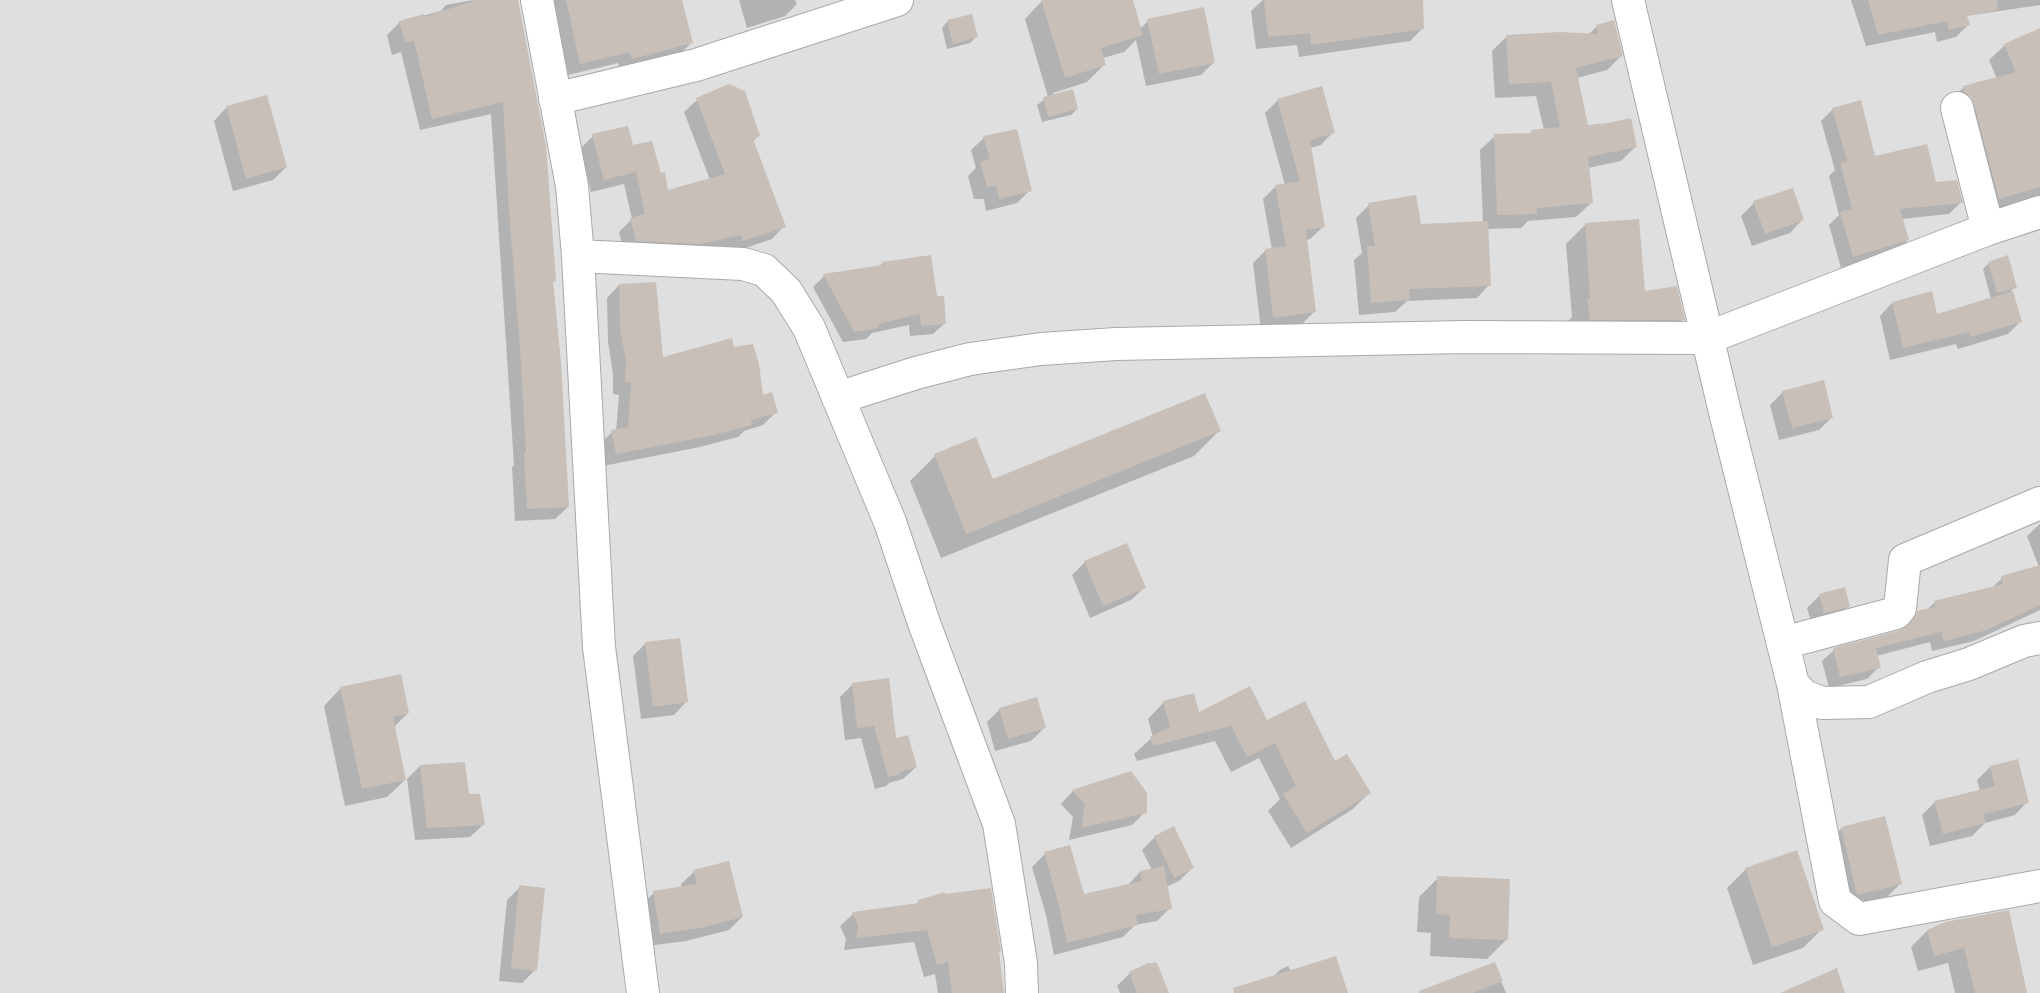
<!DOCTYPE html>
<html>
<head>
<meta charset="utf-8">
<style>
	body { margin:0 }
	canvas { display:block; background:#f2efe9 }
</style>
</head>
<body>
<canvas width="2040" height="993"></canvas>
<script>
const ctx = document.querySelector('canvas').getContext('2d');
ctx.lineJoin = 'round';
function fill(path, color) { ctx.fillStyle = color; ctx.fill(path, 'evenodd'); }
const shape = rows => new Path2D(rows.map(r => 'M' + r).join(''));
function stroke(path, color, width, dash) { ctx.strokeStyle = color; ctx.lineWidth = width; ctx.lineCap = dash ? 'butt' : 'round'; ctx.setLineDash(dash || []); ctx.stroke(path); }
const residential = shape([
	[0,0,2040,0,2040,993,0,993]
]);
const shadow = shape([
	[474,0,517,0,555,280,552,283,568,507,555,519,515,521,512,467,514,465,491,114,420,130,401,52,392,55,387,35,400,22,441,11,446,5],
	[551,0,651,0,691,43,679,55,620,70,618,63,568,75],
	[739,0,795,0,797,4,785,16,747,28],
	[1046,0,1131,0,1140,29,1148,21,1214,62,1201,75,1146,86,1136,40,1124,52,1103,58,1104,65,1087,82,1053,93,1054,96,1077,109,1071,115,1042,122,1037,105,1048,97,1025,19,1042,1],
	[1263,0,1421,0,1423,28,1410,41,1299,57,1297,45,1256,49,1251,11],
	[1851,0,2040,0,2040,5,1966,16,1968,25,1956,37,1937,42,1935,32,1866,46],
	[948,21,976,37,970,43,947,49,942,28],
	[1597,26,1621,56,1607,70,1577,78,1587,127,1636,146,1621,161,1588,168,1591,203,1576,217,1528,221,1521,228,1487,229,1489,285,1477,298,1407,301,1395,312,1359,315,1354,260,1362,253,1356,218,1369,205,1420,226,1483,223,1480,150,1495,136,1529,135,1532,131,1544,130,1536,96,1495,98,1492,51,1507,36,1588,35],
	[2040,30,2040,198,1983,213,1948,103,1963,88,1997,79,1989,60,2005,45],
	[1968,95,1971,95,1977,111],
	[266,97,286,167,273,180,233,191,214,121,226,108],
	[697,100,758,136,753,141,784,226,772,239,731,253,729,247,687,256,624,253,619,232,632,219,624,184,591,192,581,148,593,136,632,147,660,175,667,192,710,180,684,112],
	[1278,100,1333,132,1321,145,1310,148,1323,227,1310,239,1306,240,1314,312,1301,325,1261,330,1253,263,1266,250,1272,250,1263,199,1275,187,1285,185,1265,113],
	[1833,109,1874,158,1935,184,1961,202,1949,214,1902,219,1908,240,1896,252,1841,268,1829,225,1839,215,1829,176,1835,170,1821,121],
	[984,138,1030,190,1017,203,986,211,984,199,974,199,968,176,976,168,971,150],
	[1754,203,1802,220,1790,233,1752,246,1741,216],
	[1585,225,1643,293,1683,319,1664,338,1571,338,1569,320,1572,317,1566,244],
	[883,263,936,298,945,323,933,334,910,336,909,325,872,333,866,339,843,342,813,287,824,276,879,267],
	[1989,263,2015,287,2011,291,2020,322,2008,334,1958,349,1956,344,1890,360,1880,316,1892,303,1936,315,1991,299,1983,269],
	[619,285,662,359,733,348,761,396,776,412,763,425,744,431,738,437,700,447,603,466,599,445,612,432,616,431,619,395,613,394,613,374,608,342,607,298],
	[1783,392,1832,417,1819,430,1779,440,1770,405],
	[1219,431,1194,456,941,558,910,481,935,456,992,481],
	[2040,524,2040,610,1974,641,1932,651,1930,642,1876,656,1879,667,1867,679,1829,688,1822,661,1834,650,1903,631,1918,613,1926,611,1935,602,1991,589,2002,578,2039,567,2027,536],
	[1126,545,1144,588,1131,600,1090,618,1072,575,1085,562],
	[1820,595,1848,606,1836,619,1812,625,1807,608],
	[646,643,686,702,674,715,641,719,633,656],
	[853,684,916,767,903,779,889,783,886,786,875,789,861,738,845,740,840,697],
	[341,688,408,713,394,727,405,780,387,797,345,806,324,706],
	[1164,702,1198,714,1267,722,1335,763,1369,793,1353,809,1291,848,1268,811,1280,799,1259,758,1231,772,1215,741,1137,761,1134,754,1153,737,1148,719],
	[1000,709,1044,728,1031,741,995,751,987,722],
	[420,766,468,796,483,825,470,837,415,840,407,779],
	[1990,767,2027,802,2015,815,1985,823,1972,836,1930,846,1922,815,1935,802,1980,791,1977,780],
	[1073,791,1145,812,1132,825,1069,840,1073,817,1061,804],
	[1884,818,1900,884,1887,897,1845,907,1829,842,1841,829],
	[1155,837,1192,868,1179,881,1166,887,1170,908,1157,921,1135,925,1123,937,1054,955,1046,915,1032,867,1045,854,1083,896,1127,886,1140,872,1152,870,1142,850],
	[1746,869,1822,929,1803,948,1753,965,1727,888],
	[694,872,742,917,729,930,686,941,647,946,641,905,654,893,682,888,681,884],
	[1438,878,1506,940,1487,959,1430,956,1431,933,1417,932,1419,897],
	[520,887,535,970,522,983,499,981,507,900],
	[919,901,998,952,1002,993,938,993,935,974,924,977,914,942,844,950,846,939,840,926,853,914,915,905],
	[1945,923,2025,993,1955,993,1948,963,1918,971,1911,947,1927,931],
	[1155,962,1168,993,1120,993,1117,986,1130,973],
	[1494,964,1506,993,1439,993],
	[1288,966,1291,971,1346,993,1270,993,1267,983,1280,970]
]);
const building = shape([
	[476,0,518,0,546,146,556,281,553,281,561,362,569,507,527,509,524,453,526,453,520,349,509,210,503,102,432,119,414,41,405,43,399,21,424,14,425,17],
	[566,0,682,0,693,43,632,59,630,52,580,64],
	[1041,0,1133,0,1143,35,1101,48,1106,65,1065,78],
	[1264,0,1423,0,1424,29,1311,45,1310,33,1268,37],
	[1868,0,1997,0,1998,10,1967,16,1970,25,1949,30,1947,21,1878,35],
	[1204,7,1215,63,1159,74,1147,19],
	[972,14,978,37,953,44,947,20],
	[1614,20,1623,56,1576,68,1588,125,1608,123,1631,118,1637,147,1588,157,1593,203,1537,208,1537,214,1497,215,1494,134,1532,133,1531,130,1560,127,1551,82,1509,84,1506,35,1560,32,1598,34,1596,25],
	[2040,28,2040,187,1999,199,1974,104,1970,96,1964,92,1963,86,2016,72,2004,44],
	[729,84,745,91,760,136,753,139,786,227,743,241,741,235,700,244,636,241,630,218,645,214,636,172,604,180,592,134,628,126,633,145,652,141,661,173,665,172,668,190,725,174,696,98],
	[1322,86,1335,133,1310,140,1325,227,1306,230,1316,312,1273,318,1265,249,1286,246,1275,185,1300,181,1277,99],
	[1073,89,1078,109,1048,117,1043,97],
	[267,95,287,167,246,179,226,106],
	[1861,100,1875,156,1927,144,1936,182,1957,180,1963,203,1900,209,1909,240,1853,257,1840,212,1852,209,1840,163,1847,161,1832,108],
	[1017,129,1032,191,999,199,996,186,987,187,980,162,990,159,983,136],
	[1793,188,1804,220,1765,234,1753,201],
	[1416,195,1421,224,1488,221,1491,286,1409,289,1410,300,1371,303,1367,246,1375,246,1368,203],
	[1639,219,1645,291,1677,286,1685,320,1590,320,1587,299,1590,299,1585,223],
	[931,255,937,296,944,296,946,324,921,326,920,314,878,324,879,328,854,332,823,274,883,265,882,262],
	[2008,255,2017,288,1997,293,1988,262],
	[656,282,663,357,732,338,734,347,753,344,759,364,763,395,772,392,778,413,751,420,752,425,714,435,616,454,611,430,628,427,631,383,625,382,626,361,620,329,619,284],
	[1932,291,1937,314,2013,291,2022,322,1970,337,1969,332,1903,348,1892,302],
	[1824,380,1833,418,1792,428,1782,391],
	[1205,393,1221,431,966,534,934,454,976,437,993,479],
	[1127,543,1146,588,1103,606,1084,561],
	[2040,565,2040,605,1987,630,1944,641,1941,632,1876,648,1881,668,1840,677,1833,648,1901,630,1910,624,1917,611,1935,607,1934,601,2003,584,2001,576],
	[1845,587,1850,607,1824,613,1819,594],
	[680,638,688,702,653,707,645,642],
	[401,674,409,713,393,717,406,780,362,789,340,687],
	[889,678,896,738,908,735,917,767,900,772,901,774,888,777,874,726,857,728,852,683],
	[1250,686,1267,720,1305,701,1335,761,1347,754,1371,793,1307,833,1283,794,1296,786,1275,743,1247,757,1231,726,1153,746,1150,737,1170,727,1163,701,1194,693,1199,712],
	[1037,697,1046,728,1008,739,999,708],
	[2018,759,2029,803,1984,814,1986,823,1943,834,1934,801,1995,786,1990,766],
	[465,762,469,794,480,794,485,825,427,828,420,765],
	[1131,771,1147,793,1147,813,1081,828,1085,804,1072,790],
	[1885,816,1902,884,1857,895,1841,827],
	[1174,826,1194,868,1174,878,1154,836],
	[1070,845,1084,894,1142,881,1140,871,1164,866,1172,909,1136,915,1138,925,1067,943,1058,902,1044,852],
	[1797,850,1824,930,1772,947,1745,868],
	[729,861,743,917,700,928,660,934,653,891,697,884,693,870],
	[1437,876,1510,879,1508,940,1449,938,1450,915,1436,914],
	[519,885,545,888,537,971,511,968],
	[991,888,1001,951,999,951,1004,993,952,993,948,962,937,965,927,930,856,938,858,926,852,912,919,903,918,900,945,892,945,894],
	[2009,910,2027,993,1975,993,1964,948,1934,956,1927,930,1945,922],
	[1336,956,1348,993,1234,993,1233,988],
	[1495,962,1503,981,1473,993,1419,993,1419,991],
	[1148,963,1157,963,1169,993,1137,993,1129,972],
	[1837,968,1845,993,1780,993]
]);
const minor = shape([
	[537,0,572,186,578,256,599,647,643,993],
	[1628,0,1725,412,1793,684,1835,901,1859,919,2040,886],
	[555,99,696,65,897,0],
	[1957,108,1988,229],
	[578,256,743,264,764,270,786,291,809,328,890,522,924,623,999,824,1021,963,1022,993],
	[838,398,916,373,970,359,1041,349,1116,344,1464,337,1707,338,1988,229,2040,212],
	[1783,643,1896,613,1900,608,1905,560,2040,503],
	[1793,684,1804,696,1822,703,1869,702,1927,677,1969,664,2024,641,2040,638]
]);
fill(residential, '#e0dfdf');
fill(shadow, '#0003');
fill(building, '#c7bfb8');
stroke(minor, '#a9a9a9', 34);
stroke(minor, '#fff', 32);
</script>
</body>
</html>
